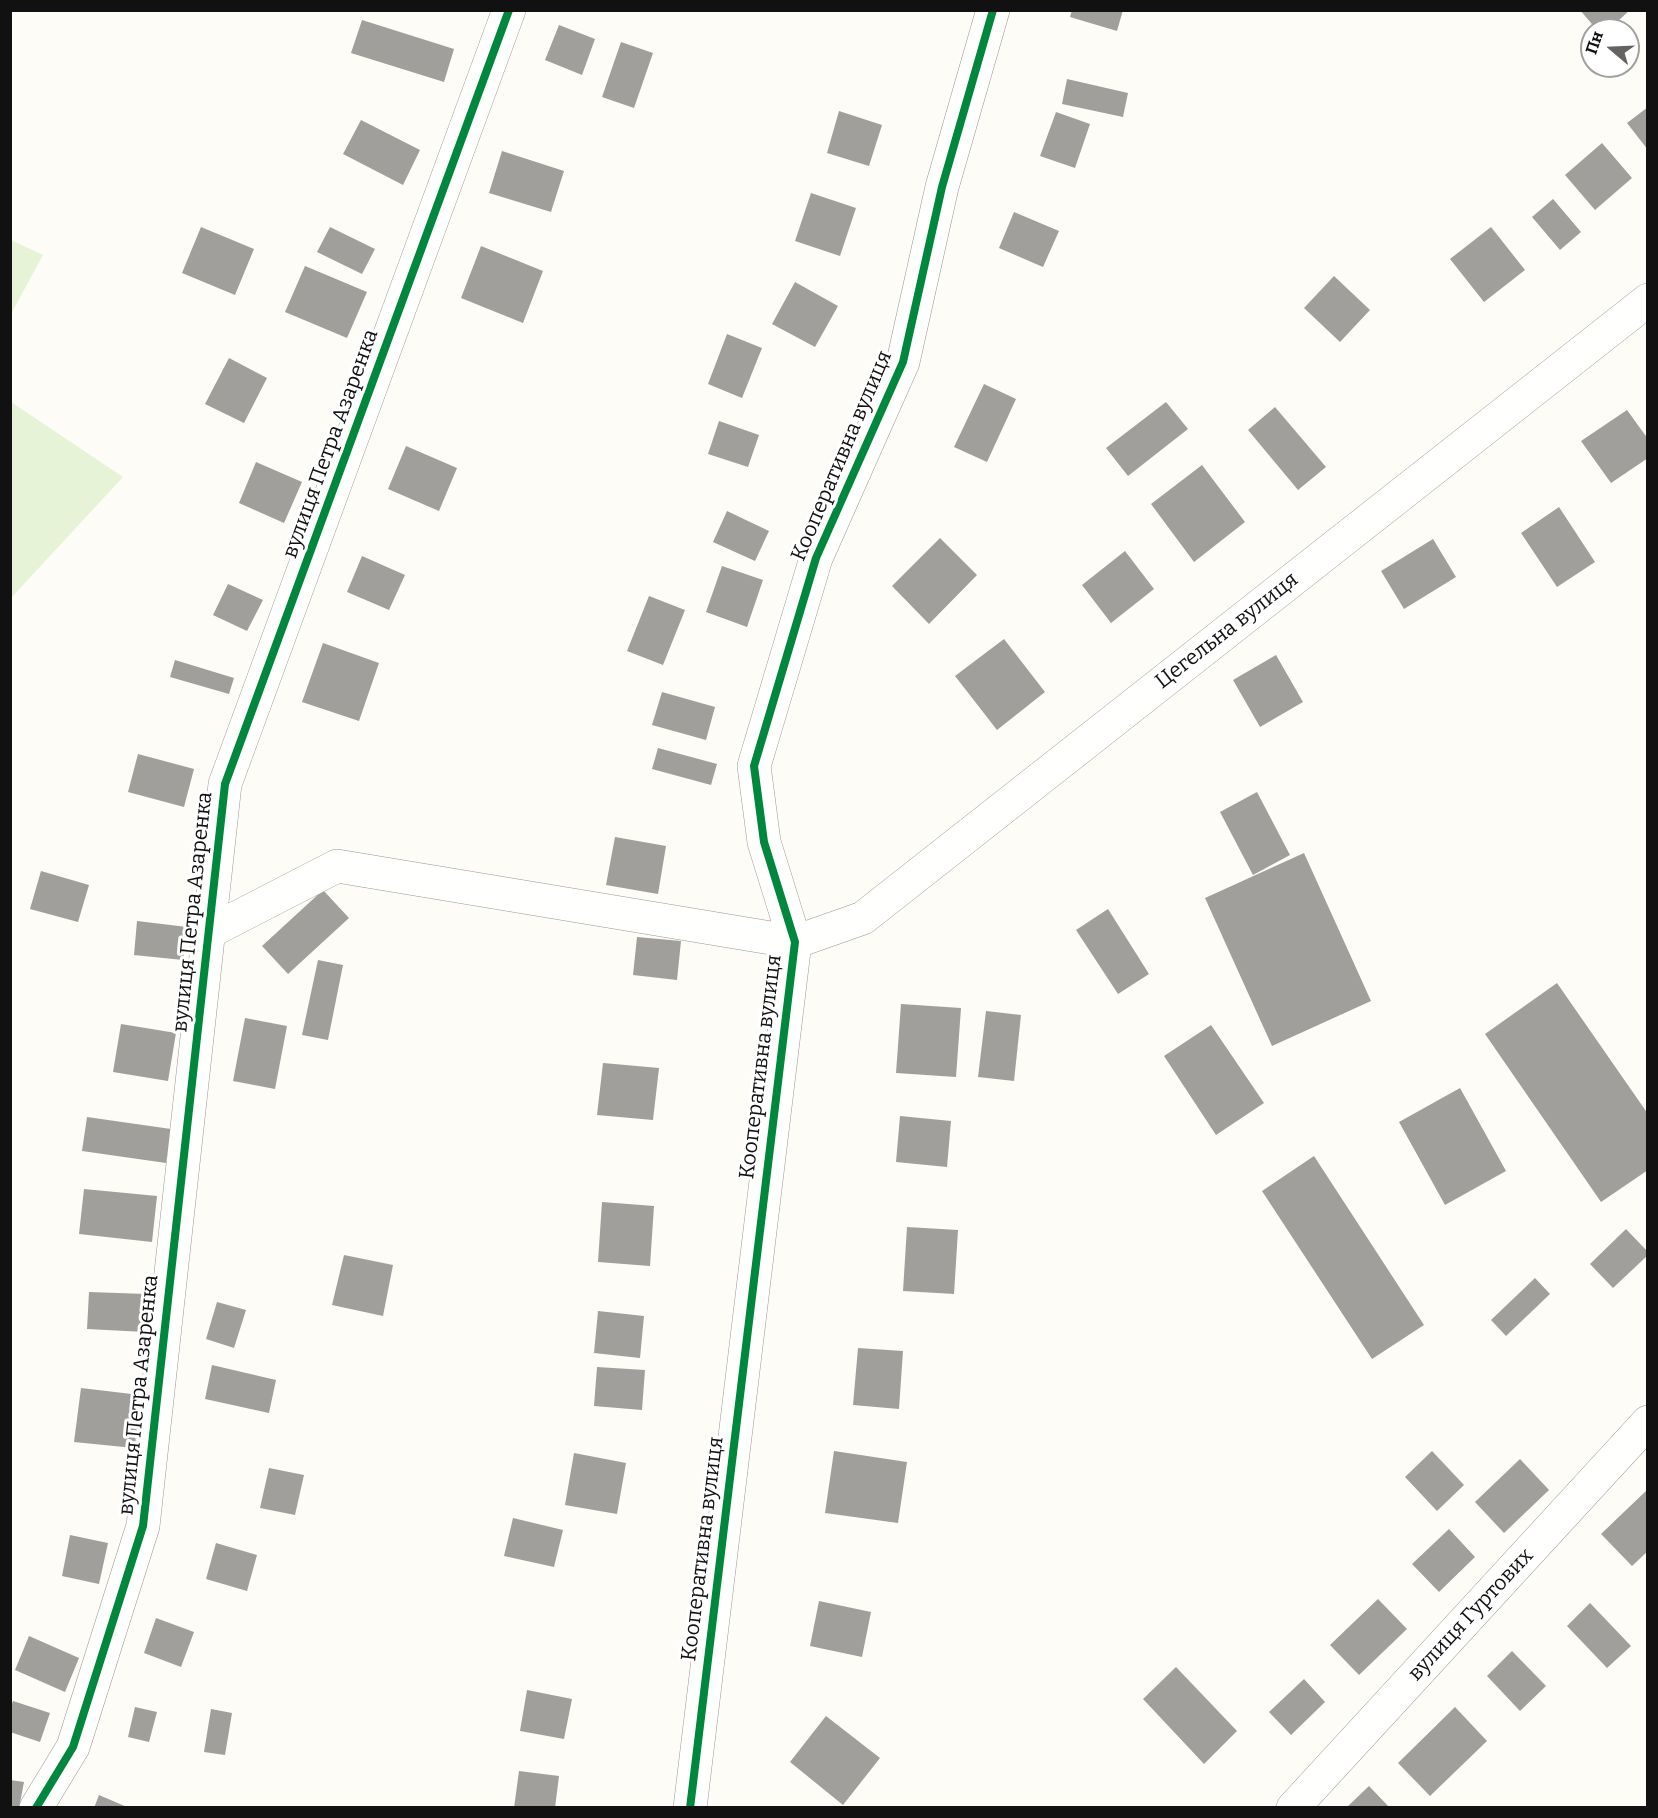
<!DOCTYPE html>
<html>
<head>
<meta charset="utf-8">
<style>
	body { margin:0 }
	#map { position:relative; width:1658px; height:1818px; overflow:hidden; background:#fdfcf7; font-family:Bitter,serif }
	canvas { display:block }
	.frame { position:absolute; inset:0; border:12px solid #111; pointer-events:none }
	.north { position:absolute; left:1580px; top:18px; width:60px; height:60px; box-sizing:border-box; background:#fff; border:2px solid #a0a0a0; border-radius:50%; rotate:289deg; font-size:16px; font-weight:700; line-height:24px; text-align:center; color:#111 }
	.north::after { content:''; display:block; margin:auto; width:21px; height:27px; background:#646362; clip-path:polygon(50% 0,100% 100%,50% 72%,0 100%) }
</style>
</head>
<body>
<div id="map">
<canvas width="1658" height="1818"></canvas>
<div class="frame"></div>
<div class="north">Пн</div>
</div>
<script>
const ctx = document.querySelector('canvas').getContext('2d');
ctx.lineJoin = 'round';
function fill(path, color) { ctx.fillStyle = color; ctx.fill(path, 'evenodd'); }
const shape = rows => new Path2D(rows.map(r => 'M' + r).join(''));
function stroke(path, color, width, dash) { ctx.strokeStyle = color; ctx.lineWidth = width; ctx.lineCap = dash ? 'butt' : 'round'; ctx.setLineDash(dash || []); ctx.stroke(path); }
function label(font, color, halo, rows, align = 'center') {
  ctx.font = font + ' Bitter,serif'; ctx.lineWidth = 6; ctx.setLineDash([]); ctx.textBaseline = 'middle'; ctx.strokeStyle = halo; ctx.fillStyle = color; for (const [text, x, y, turn = 0] of rows) {
    ctx.save(); ctx.translate(x, y); ctx.rotate((+turn || 0) * Math.PI / 180); ctx.textAlign = isNaN(turn) ? turn : align; if (halo) ctx.strokeText(text, 0, 0); ctx.fillText(text, 0, 0); ctx.restore();
  }
}
const green = shape([
	[11,240,43,255,11,314],
	[11,402,123,477,11,598,10,598]
]);
const building = shape([
	[1072,10,1123,10,1117,31,1070,17],
	[1580,10,1630,10,1608,30,1597,30],
	[362,20,454,49,444,82,351,53],
	[559,25,595,39,582,75,545,60],
	[621,42,653,53,634,108,602,97],
	[1067,79,1128,93,1123,117,1062,104],
	[1648,107,1648,150,1627,123],
	[839,111,882,125,869,166,827,153],
	[1056,112,1090,124,1075,168,1040,156],
	[361,120,420,150,403,185,343,154],
	[1602,143,1632,178,1595,210,1565,175],
	[502,151,564,171,551,212,489,193],
	[811,193,856,208,840,256,795,241],
	[1553,199,1581,232,1560,250,1532,217],
	[1014,212,1059,231,1043,267,999,248],
	[201,227,254,249,235,295,182,273],
	[330,227,375,249,362,274,317,252],
	[1491,227,1525,270,1484,302,1450,259],
	[481,246,543,271,523,323,461,298],
	[305,266,367,292,347,338,285,312],
	[1334,276,1370,310,1340,342,1304,308],
	[795,282,838,306,815,347,772,324],
	[727,334,762,348,742,398,708,384],
	[229,358,267,378,244,423,205,404],
	[984,384,1016,399,987,462,954,447],
	[1166,402,1188,429,1128,476,1106,448],
	[1275,407,1326,467,1298,490,1248,430],
	[1627,410,1648,439,1648,458,1611,483,1581,441],
	[719,421,759,435,748,467,708,454],
	[406,446,457,468,439,511,388,489],
	[256,462,302,482,284,523,239,503],
	[1202,465,1245,522,1194,562,1151,504],
	[1559,507,1595,562,1557,587,1521,533],
	[727,511,769,531,755,561,713,542],
	[940,538,977,575,929,624,892,586],
	[1433,539,1456,577,1404,609,1381,571],
	[1125,551,1154,589,1111,623,1082,585],
	[362,556,405,575,389,610,347,592],
	[722,566,763,580,747,627,706,612],
	[228,584,263,600,247,631,213,615],
	[649,596,685,610,663,665,627,651],
	[1004,639,1045,692,997,730,955,676],
	[323,643,379,663,359,721,302,702],
	[1276,655,1303,702,1260,727,1233,680],
	[175,660,234,678,229,694,170,677],
	[662,692,715,707,706,740,652,725],
	[658,748,717,764,711,785,652,769],
	[138,754,194,769,184,807,128,792],
	[1257,792,1290,855,1253,875,1220,812],
	[615,837,666,846,658,894,606,885],
	[1304,853,1371,1001,1272,1046,1205,898],
	[41,871,89,885,78,922,30,909],
	[323,890,349,918,288,974,262,946],
	[1108,909,1149,974,1118,994,1076,930],
	[137,921,187,927,183,960,134,955],
	[637,937,681,941,677,980,633,975],
	[318,960,343,965,328,1040,302,1035],
	[1557,983,1648,1114,1648,1170,1601,1202,1485,1034],
	[901,1004,961,1008,956,1077,896,1073],
	[986,1011,1021,1015,1014,1081,978,1077],
	[245,1018,287,1026,275,1089,233,1081],
	[121,1024,176,1033,168,1081,113,1072],
	[1211,1025,1264,1103,1216,1135,1164,1056],
	[603,1063,659,1068,653,1120,597,1115],
	[1460,1088,1506,1171,1445,1205,1399,1122],
	[900,1116,951,1121,947,1167,896,1162],
	[87,1117,171,1129,166,1163,82,1151],
	[1314,1156,1424,1325,1372,1359,1262,1191],
	[84,1189,157,1196,152,1242,79,1234],
	[602,1202,654,1206,650,1266,598,1262],
	[907,1227,958,1230,954,1294,903,1291],
	[1626,1229,1648,1252,1648,1255,1613,1288,1590,1264],
	[344,1255,393,1265,383,1316,332,1305],
	[1535,1278,1550,1294,1506,1336,1491,1320],
	[89,1292,146,1294,145,1332,87,1329],
	[217,1302,246,1310,234,1348,206,1339],
	[598,1311,644,1316,640,1358,594,1353],
	[858,1348,903,1351,899,1409,853,1405],
	[212,1365,276,1380,269,1413,205,1399],
	[597,1367,645,1370,642,1410,594,1406],
	[81,1388,140,1395,134,1448,74,1442],
	[834,1451,907,1462,898,1523,825,1513],
	[1432,1451,1464,1485,1437,1511,1405,1477],
	[574,1453,626,1463,617,1514,565,1505],
	[1520,1459,1549,1490,1504,1533,1475,1502],
	[269,1468,304,1475,295,1515,260,1508],
	[1648,1489,1648,1551,1632,1566,1601,1534],
	[513,1518,563,1530,554,1567,504,1556],
	[1449,1529,1475,1557,1439,1592,1412,1564],
	[70,1535,108,1543,99,1584,62,1576],
	[216,1543,257,1555,247,1591,206,1579],
	[1378,1599,1407,1629,1359,1675,1330,1645],
	[819,1601,871,1612,862,1657,810,1646],
	[1590,1603,1631,1646,1607,1668,1567,1626],
	[156,1618,194,1632,181,1667,144,1653],
	[29,1636,79,1658,65,1692,15,1670],
	[1512,1651,1546,1686,1520,1711,1487,1676],
	[1176,1667,1237,1731,1204,1764,1143,1699],
	[1304,1679,1325,1702,1291,1735,1269,1712],
	[527,1690,572,1699,564,1739,520,1731],
	[13,1701,50,1713,40,1742,10,1732,10,1709],
	[135,1707,157,1712,149,1742,128,1737],
	[1455,1707,1487,1741,1430,1796,1398,1763],
	[211,1709,232,1713,225,1755,204,1752],
	[826,1716,880,1758,843,1805,790,1762],
	[519,1771,559,1776,555,1808,514,1808],
	[10,1780,24,1782,19,1808,10,1808],
	[1369,1786,1390,1808,1346,1808],
	[99,1795,127,1807,127,1808,94,1808]
]);
const street = shape([
	[209,932,337,866,795,942,863,918,1648,300],
	[36,1808,73,1747,143,1526,225,784,509,10],
	[690,1808,795,942,764,842,754,766,816,558,903,362,942,187,993,10],
	[1293,1808,1648,1422]
]);
const cycleway = shape([
	[36,1808,73,1747,143,1526,225,784,509,10],
	[690,1808,795,942,764,842,754,766,816,558,903,362,942,187,993,10]
]);
const streetNames = [
	["вулиця Петра Азаренка",331,444,-70],
	["Кооперативна вулиця",842,456,-67],
	["Цегельна вулиця",1227,631,-38],
	["вулиця Петра Азаренка",193,912,-84],
	["Кооперативна вулиця",761,1067,-83],
	["вулиця Петра Азаренка",139,1395,-84],
	["Кооперативна вулиця",703,1549,-83],
	["вулиця Гуртових",1471,1615,-47]
];
fill(green, '#e7f3d7');
fill(building, '#a19f9c');
stroke(street, '#979795', 34);
stroke(street, '#fffffe', 33);
stroke(cycleway, '#00873e', 8);
label('21px', '#111', '#fff', streetNames);
</script>
</body>
</html>
